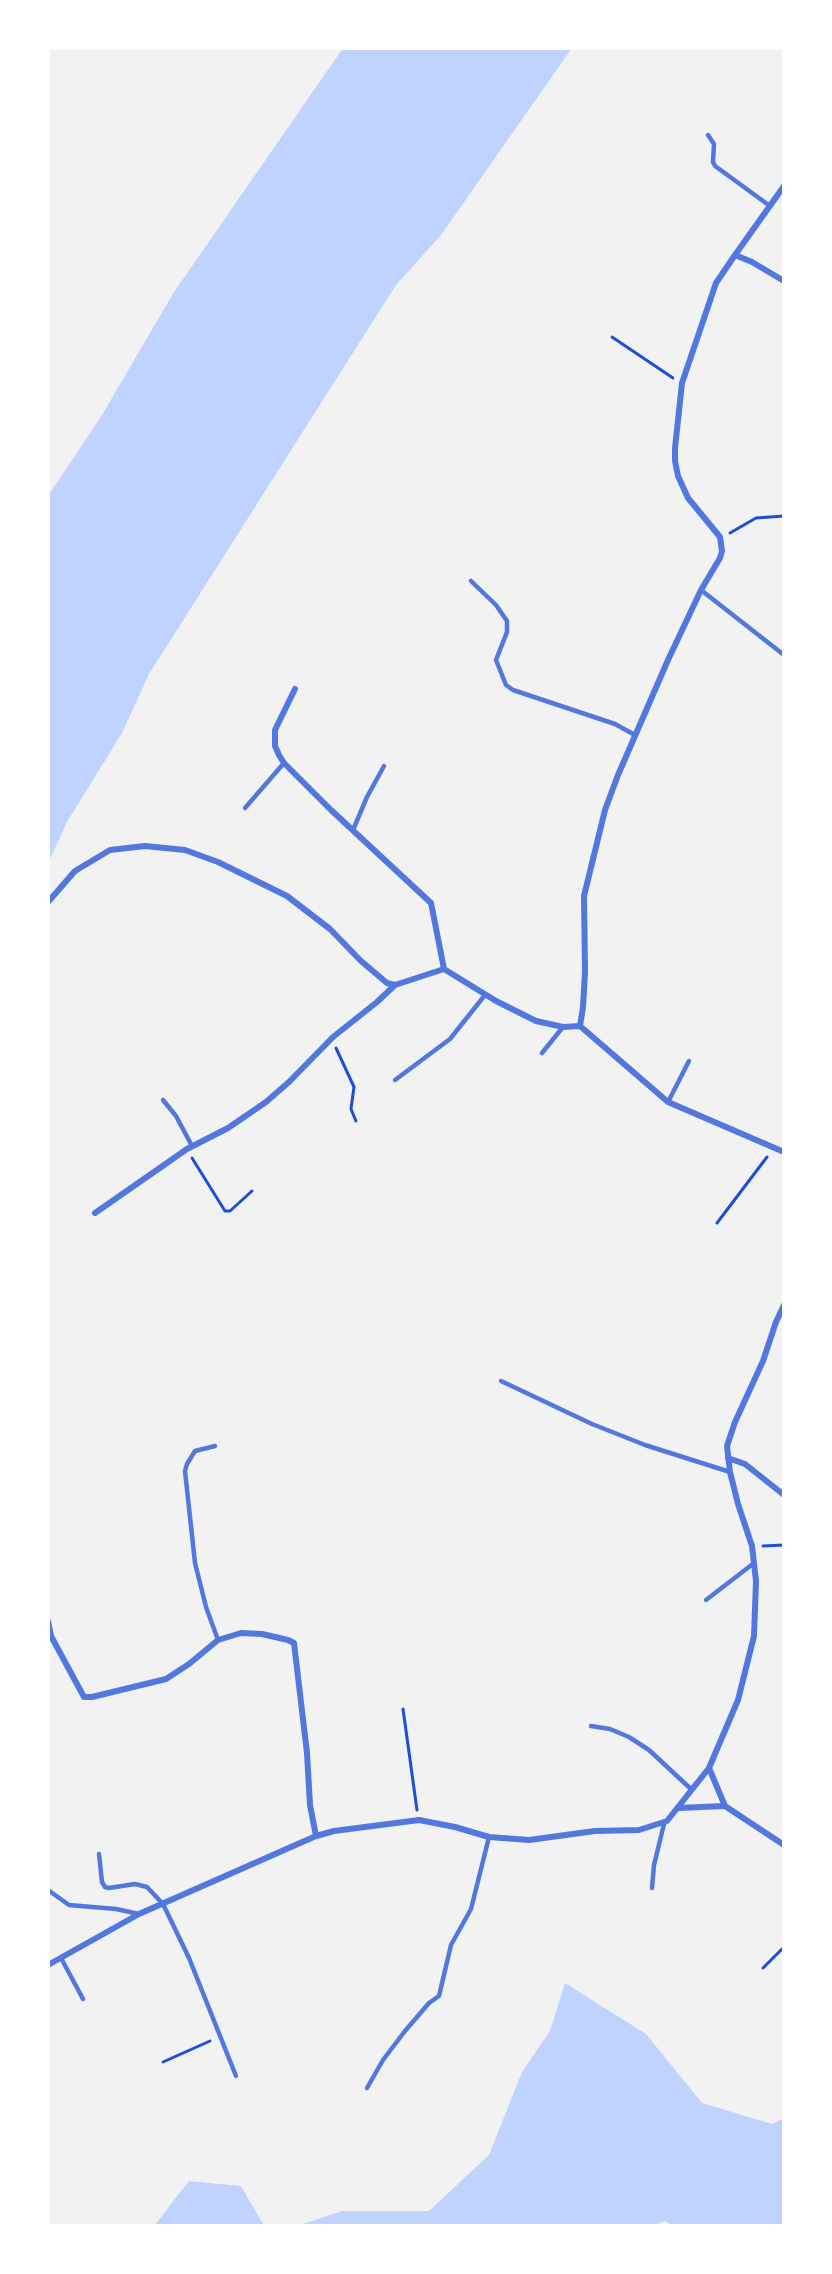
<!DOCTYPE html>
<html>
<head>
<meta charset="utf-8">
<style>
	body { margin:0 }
	#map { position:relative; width:832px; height:2274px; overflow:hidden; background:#f2f2f2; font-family:"Space Grotesk",sans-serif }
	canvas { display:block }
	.frame { position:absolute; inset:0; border:50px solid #fff; pointer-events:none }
</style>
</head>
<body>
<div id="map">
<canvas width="832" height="2274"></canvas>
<div class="frame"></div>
</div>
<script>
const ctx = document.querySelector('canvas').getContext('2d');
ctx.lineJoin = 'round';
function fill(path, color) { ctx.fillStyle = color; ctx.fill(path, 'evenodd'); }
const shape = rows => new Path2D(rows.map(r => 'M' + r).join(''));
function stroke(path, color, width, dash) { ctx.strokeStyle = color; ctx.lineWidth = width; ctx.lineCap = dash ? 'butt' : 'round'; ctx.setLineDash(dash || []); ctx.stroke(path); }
const water = shape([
	[343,48,572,48,441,235,396,285,149,674,122,733,67,822,48,863,48,496,102,415,174,292],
	[565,1983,646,2034,702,2103,772,2124,784,2118,784,2226,673,2226,665,2221,651,2226,297,2226,342,2211,429,2211,489,2155,522,2072,550,2031],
	[189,2181,241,2186,264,2226,154,2226]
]);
const path = shape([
	[612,337,673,378],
	[730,533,756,518,784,516],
	[336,1048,354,1087,351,1109,356,1121],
	[192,1158,225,1211,230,1211,252,1191],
	[717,1223,767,1157],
	[763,1546,784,1545],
	[403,1709,417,1810],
	[763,1968,784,1947],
	[163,2062,210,2041]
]);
const service = shape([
	[708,135,714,144,713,162,715,166,770,206],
	[471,581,496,605,507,621,507,632,496,660,506,685,513,690,615,724,635,735],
	[701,590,784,655],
	[245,808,284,763],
	[353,830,367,797,384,766],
	[542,1053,563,1027],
	[395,1080,450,1039,485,995],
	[163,1100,176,1116,192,1146],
	[668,1102,689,1061],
	[501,1381,592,1424,645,1445,730,1472],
	[215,1446,195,1451,187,1464,185,1471,195,1563,206,1607,218,1640],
	[706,1600,754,1563],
	[591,1726,610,1729,629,1737,649,1750,692,1790],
	[99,1854,102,1882,105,1887,109,1888,135,1884,147,1887,163,1904,189,1958,236,2076],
	[652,1888,654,1865,664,1824],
	[48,1890,69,1905,116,1909,139,1914],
	[61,1958,83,1999],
	[367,2088,383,2060,405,2031,429,2003,439,1996,451,1945,471,1909,489,1837]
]);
const minor = shape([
	[735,255,784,186],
	[295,689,275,730,275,746,279,755,284,763,331,810,431,903,444,969],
	[48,902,75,871,110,850,145,846,185,850,218,862,287,896,330,929,361,961,387,983,395,985,444,969,496,1001,536,1021,563,1027,580,1026,668,1102,784,1152],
	[580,1026,583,1007,585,972,584,896,605,810,618,775,668,660,701,590,720,558,722,551,720,537,688,498,678,476,675,461,675,448,682,383,716,283,735,255,752,262,784,281],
	[95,1213,187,1149,228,1128,266,1102,289,1082,333,1037,377,1002,395,985],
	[728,1458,745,1464,784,1495],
	[48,1621,51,1636,84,1697,92,1697,166,1679,189,1664,218,1640,241,1633,262,1634,288,1640,294,1643,307,1753,310,1805,316,1836],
	[709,1768,725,1806],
	[679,1808,725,1806,784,1845],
	[48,1965,139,1914,316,1836,334,1831,419,1820,455,1827,489,1837,529,1840,595,1831,639,1830,667,1821,709,1768,738,1700,754,1636,756,1581,752,1546,738,1504,730,1472,727,1446,735,1422,763,1361,776,1322,784,1305]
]);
fill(water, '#bfd3fe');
stroke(path, '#1d4ed8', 3);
stroke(service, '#5277de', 4.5);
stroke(minor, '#5277de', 6);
</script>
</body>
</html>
